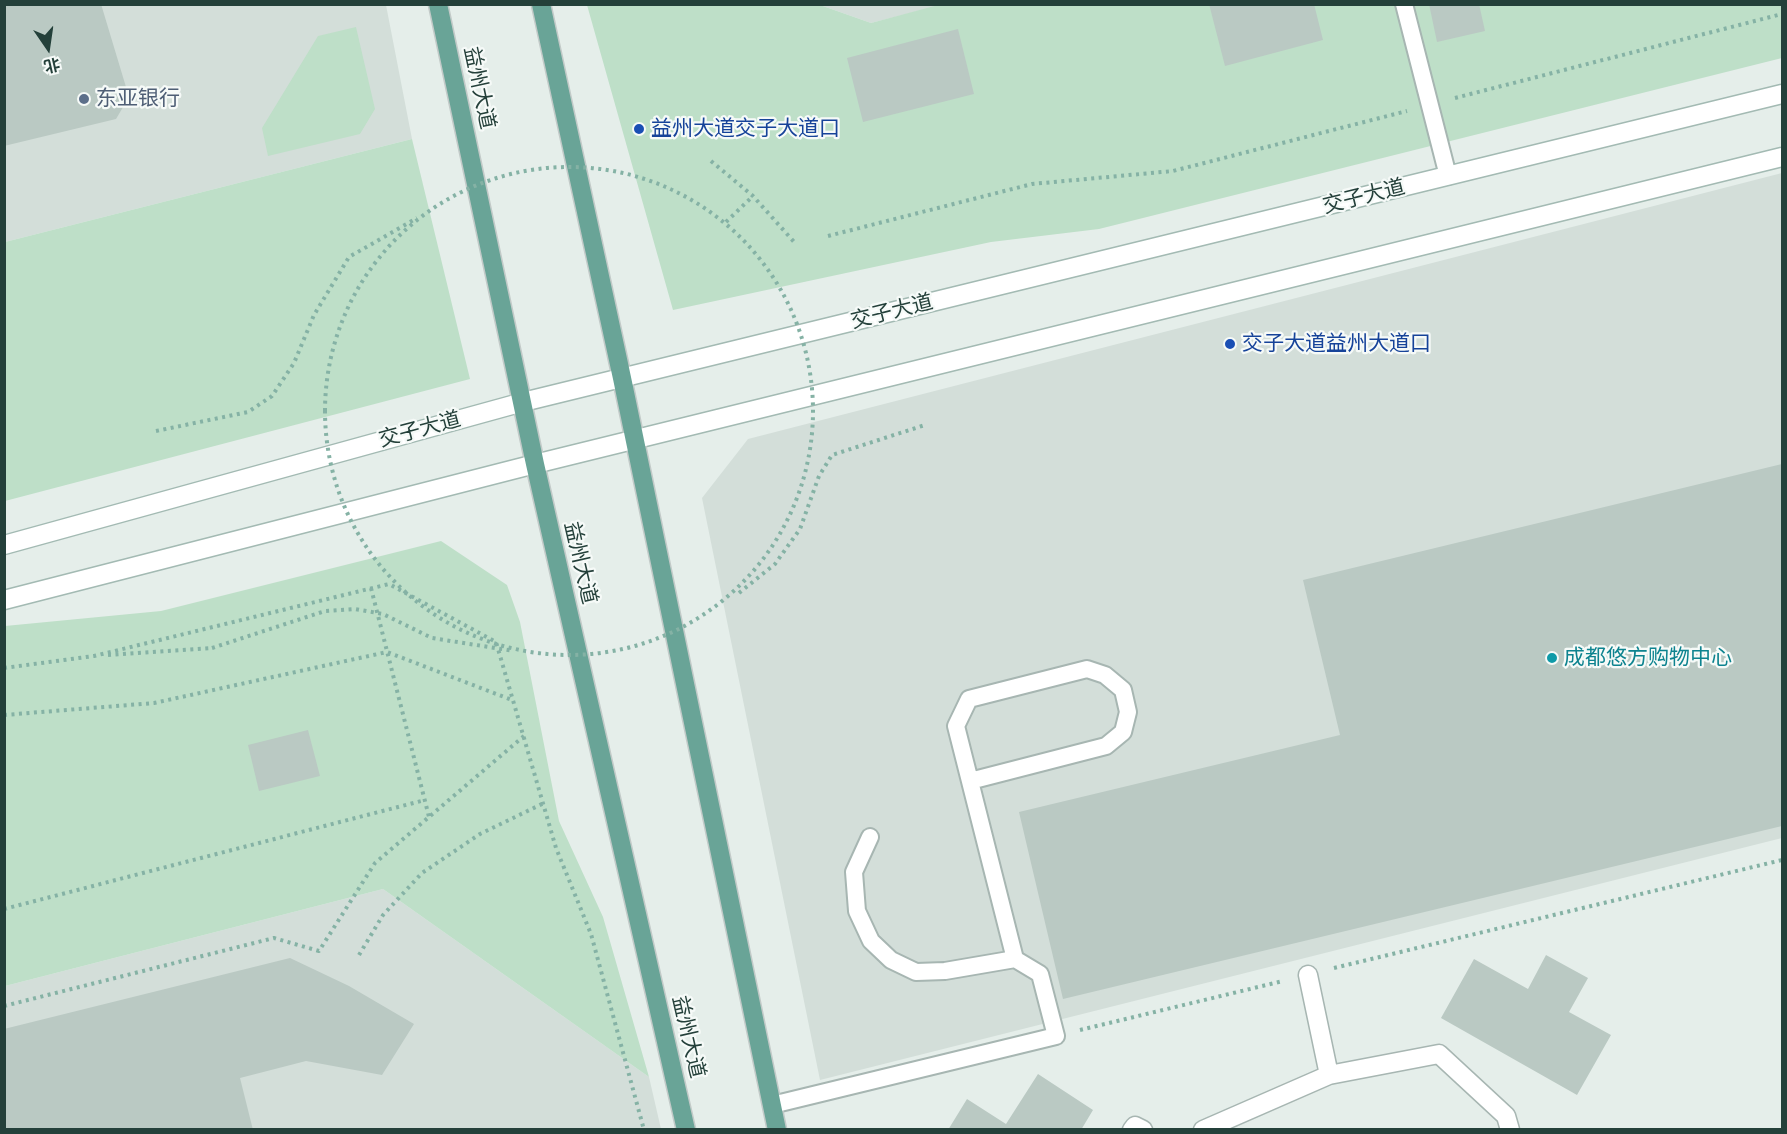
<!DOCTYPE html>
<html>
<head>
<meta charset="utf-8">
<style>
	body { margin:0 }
	#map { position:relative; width:1787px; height:1134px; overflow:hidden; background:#e5eeea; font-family:Manrope,"Noto Sans SC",sans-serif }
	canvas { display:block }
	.frame { position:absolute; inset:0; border:6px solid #24403a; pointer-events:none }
	.north { position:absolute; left:18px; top:18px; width:60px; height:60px; -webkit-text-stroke:4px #f6faf8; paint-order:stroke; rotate:167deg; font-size:16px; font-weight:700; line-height:24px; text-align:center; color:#24403a }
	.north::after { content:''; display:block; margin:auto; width:21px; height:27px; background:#24403a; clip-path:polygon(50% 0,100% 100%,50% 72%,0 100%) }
</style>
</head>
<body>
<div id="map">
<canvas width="1787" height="1134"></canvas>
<div class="frame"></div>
<div class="north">北</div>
</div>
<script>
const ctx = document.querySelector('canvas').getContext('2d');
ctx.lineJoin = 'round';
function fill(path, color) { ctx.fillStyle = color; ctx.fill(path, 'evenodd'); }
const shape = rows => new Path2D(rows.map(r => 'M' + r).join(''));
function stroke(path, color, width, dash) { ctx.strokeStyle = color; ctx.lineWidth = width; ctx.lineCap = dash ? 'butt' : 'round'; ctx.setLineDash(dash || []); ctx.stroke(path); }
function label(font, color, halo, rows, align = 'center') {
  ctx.font = font + ' Manrope,"Noto Sans SC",sans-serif'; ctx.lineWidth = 4.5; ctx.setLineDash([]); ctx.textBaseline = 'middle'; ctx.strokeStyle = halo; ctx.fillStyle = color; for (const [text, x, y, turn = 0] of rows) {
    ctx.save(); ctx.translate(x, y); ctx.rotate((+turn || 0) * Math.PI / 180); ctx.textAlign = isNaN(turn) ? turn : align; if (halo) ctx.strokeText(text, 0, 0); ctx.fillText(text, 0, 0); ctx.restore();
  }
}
const built = shape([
	[5,5,386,5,412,139,5,242],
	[820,5,942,5,871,23],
	[1782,173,1782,838,820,1080,702,498,748,439],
	[383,889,649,1077,661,1129,5,1130,5,986]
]);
const green = shape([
	[942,4,1782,4,1782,58,1099,229,991,242,673,310,587,5,820,5,871,23],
	[356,27,375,109,360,134,268,156,262,128,318,36],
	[412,139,470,379,5,501,5,242],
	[441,541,507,585,520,622,559,821,603,917,649,1077,383,889,5,986,5,626,161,611]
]);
const building = shape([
	[4,4,101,4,129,97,116,119,4,146],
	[1209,4,1314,4,1323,40,1225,66],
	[1429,4,1479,4,1485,31,1437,42],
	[958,29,974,94,863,122,847,58],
	[1782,464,1782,826,1063,999,1019,812,1340,735,1303,580],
	[308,730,320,776,259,791,248,745],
	[1546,955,1588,978,1569,1012,1611,1035,1577,1095,1441,1018,1474,959,1528,989],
	[290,958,349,986,414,1024,382,1075,306,1061,240,1078,253,1130,4,1130,4,1029],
	[1038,1074,1093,1110,1081,1130,948,1130,967,1099,1006,1124]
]);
const path = shape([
	[1455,98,1782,14],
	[711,161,753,196,795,243],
	[726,222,753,196],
	[828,236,1032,184,1173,171,1407,111],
	[156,431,248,412,272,396,294,363,314,315,349,257,417,218],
	[371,588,429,817],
	[739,593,775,564,800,529,819,476,832,455,925,425],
	[108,655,212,648],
	[4,668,94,656,389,584,496,642,556,848,591,934,644,1130],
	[4,715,154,703,387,652,512,700],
	[4,909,425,800],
	[359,955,383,915,422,873,480,834,544,803],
	[1334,968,1782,860],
	[4,1006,274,938,319,951,375,863,524,736],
	[1080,1030,1283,981]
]);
const service = shape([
	[1404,4,1448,176],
	[970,781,1106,746,1123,732,1128,712,1123,690,1105,675,1087,669,969,699,956,726,1015,959],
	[772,1105,1056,1036,1040,974,1015,959,945,971,916,972,891,960,871,941,857,911,854,872,870,837]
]);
const minor = shape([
	[1308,975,1329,1075],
	[1132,1130,1135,1126,1143,1130],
	[1203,1130,1329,1075,1439,1054,1506,1116,1510,1130]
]);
const secondary = shape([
	[4,545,523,402,1782,94],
	[4,600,535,464,1782,157]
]);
const primary = shape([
	[438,4,535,464,686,1130],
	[541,4,622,378,777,1130]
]);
const pathBridge = shape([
	'325 411a244 244 0 1 1 488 0a244 244 0 1 1-488 0Z',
	[212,648,325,611,355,609,383,614,432,638,514,651]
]);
const markers = [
	[84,99,6,"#5c6f8a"],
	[639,129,6,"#1a4fb4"],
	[1230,344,6,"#1a4fb4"],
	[1552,658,6,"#0f9aa8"]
];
const streetNames = [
	["益州大道",479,88,78],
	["交子大道",1364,197,-14],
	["交子大道",892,312,-14],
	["交子大道",420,430,-15],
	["益州大道",580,563,77],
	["益州大道",688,1037,77]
];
const serviceNames = [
	["东亚银行",96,99]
];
const transitNames = [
	["益州大道交子大道口",651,129],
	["交子大道益州大道口",1242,344]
];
const cultureNames = [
	["成都悠方购物中心",1564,658]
];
fill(built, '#d3ded9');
fill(green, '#bedfc8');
fill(building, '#bac9c3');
stroke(service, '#a7b6b2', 20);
stroke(minor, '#a7b6b2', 21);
stroke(secondary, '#a3bab3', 21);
stroke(primary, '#c2cac8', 21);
stroke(path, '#85b2a5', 4, [3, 4.5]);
stroke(service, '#fff', 16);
stroke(minor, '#fff', 18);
stroke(secondary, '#fff', 18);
stroke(primary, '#69a497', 18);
stroke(pathBridge, '#85b2a5', 4, [3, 4.5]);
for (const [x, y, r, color] of markers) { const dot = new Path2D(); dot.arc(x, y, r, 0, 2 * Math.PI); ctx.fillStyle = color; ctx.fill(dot); stroke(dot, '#f6faf8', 2); }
label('21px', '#24403a', '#f6faf8', streetNames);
label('21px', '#4e5e75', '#f6faf8', serviceNames, 'left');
label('21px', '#164399', '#f6faf8', transitNames, 'left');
label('21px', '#0d838f', '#f6faf8', cultureNames, 'left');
</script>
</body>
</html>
